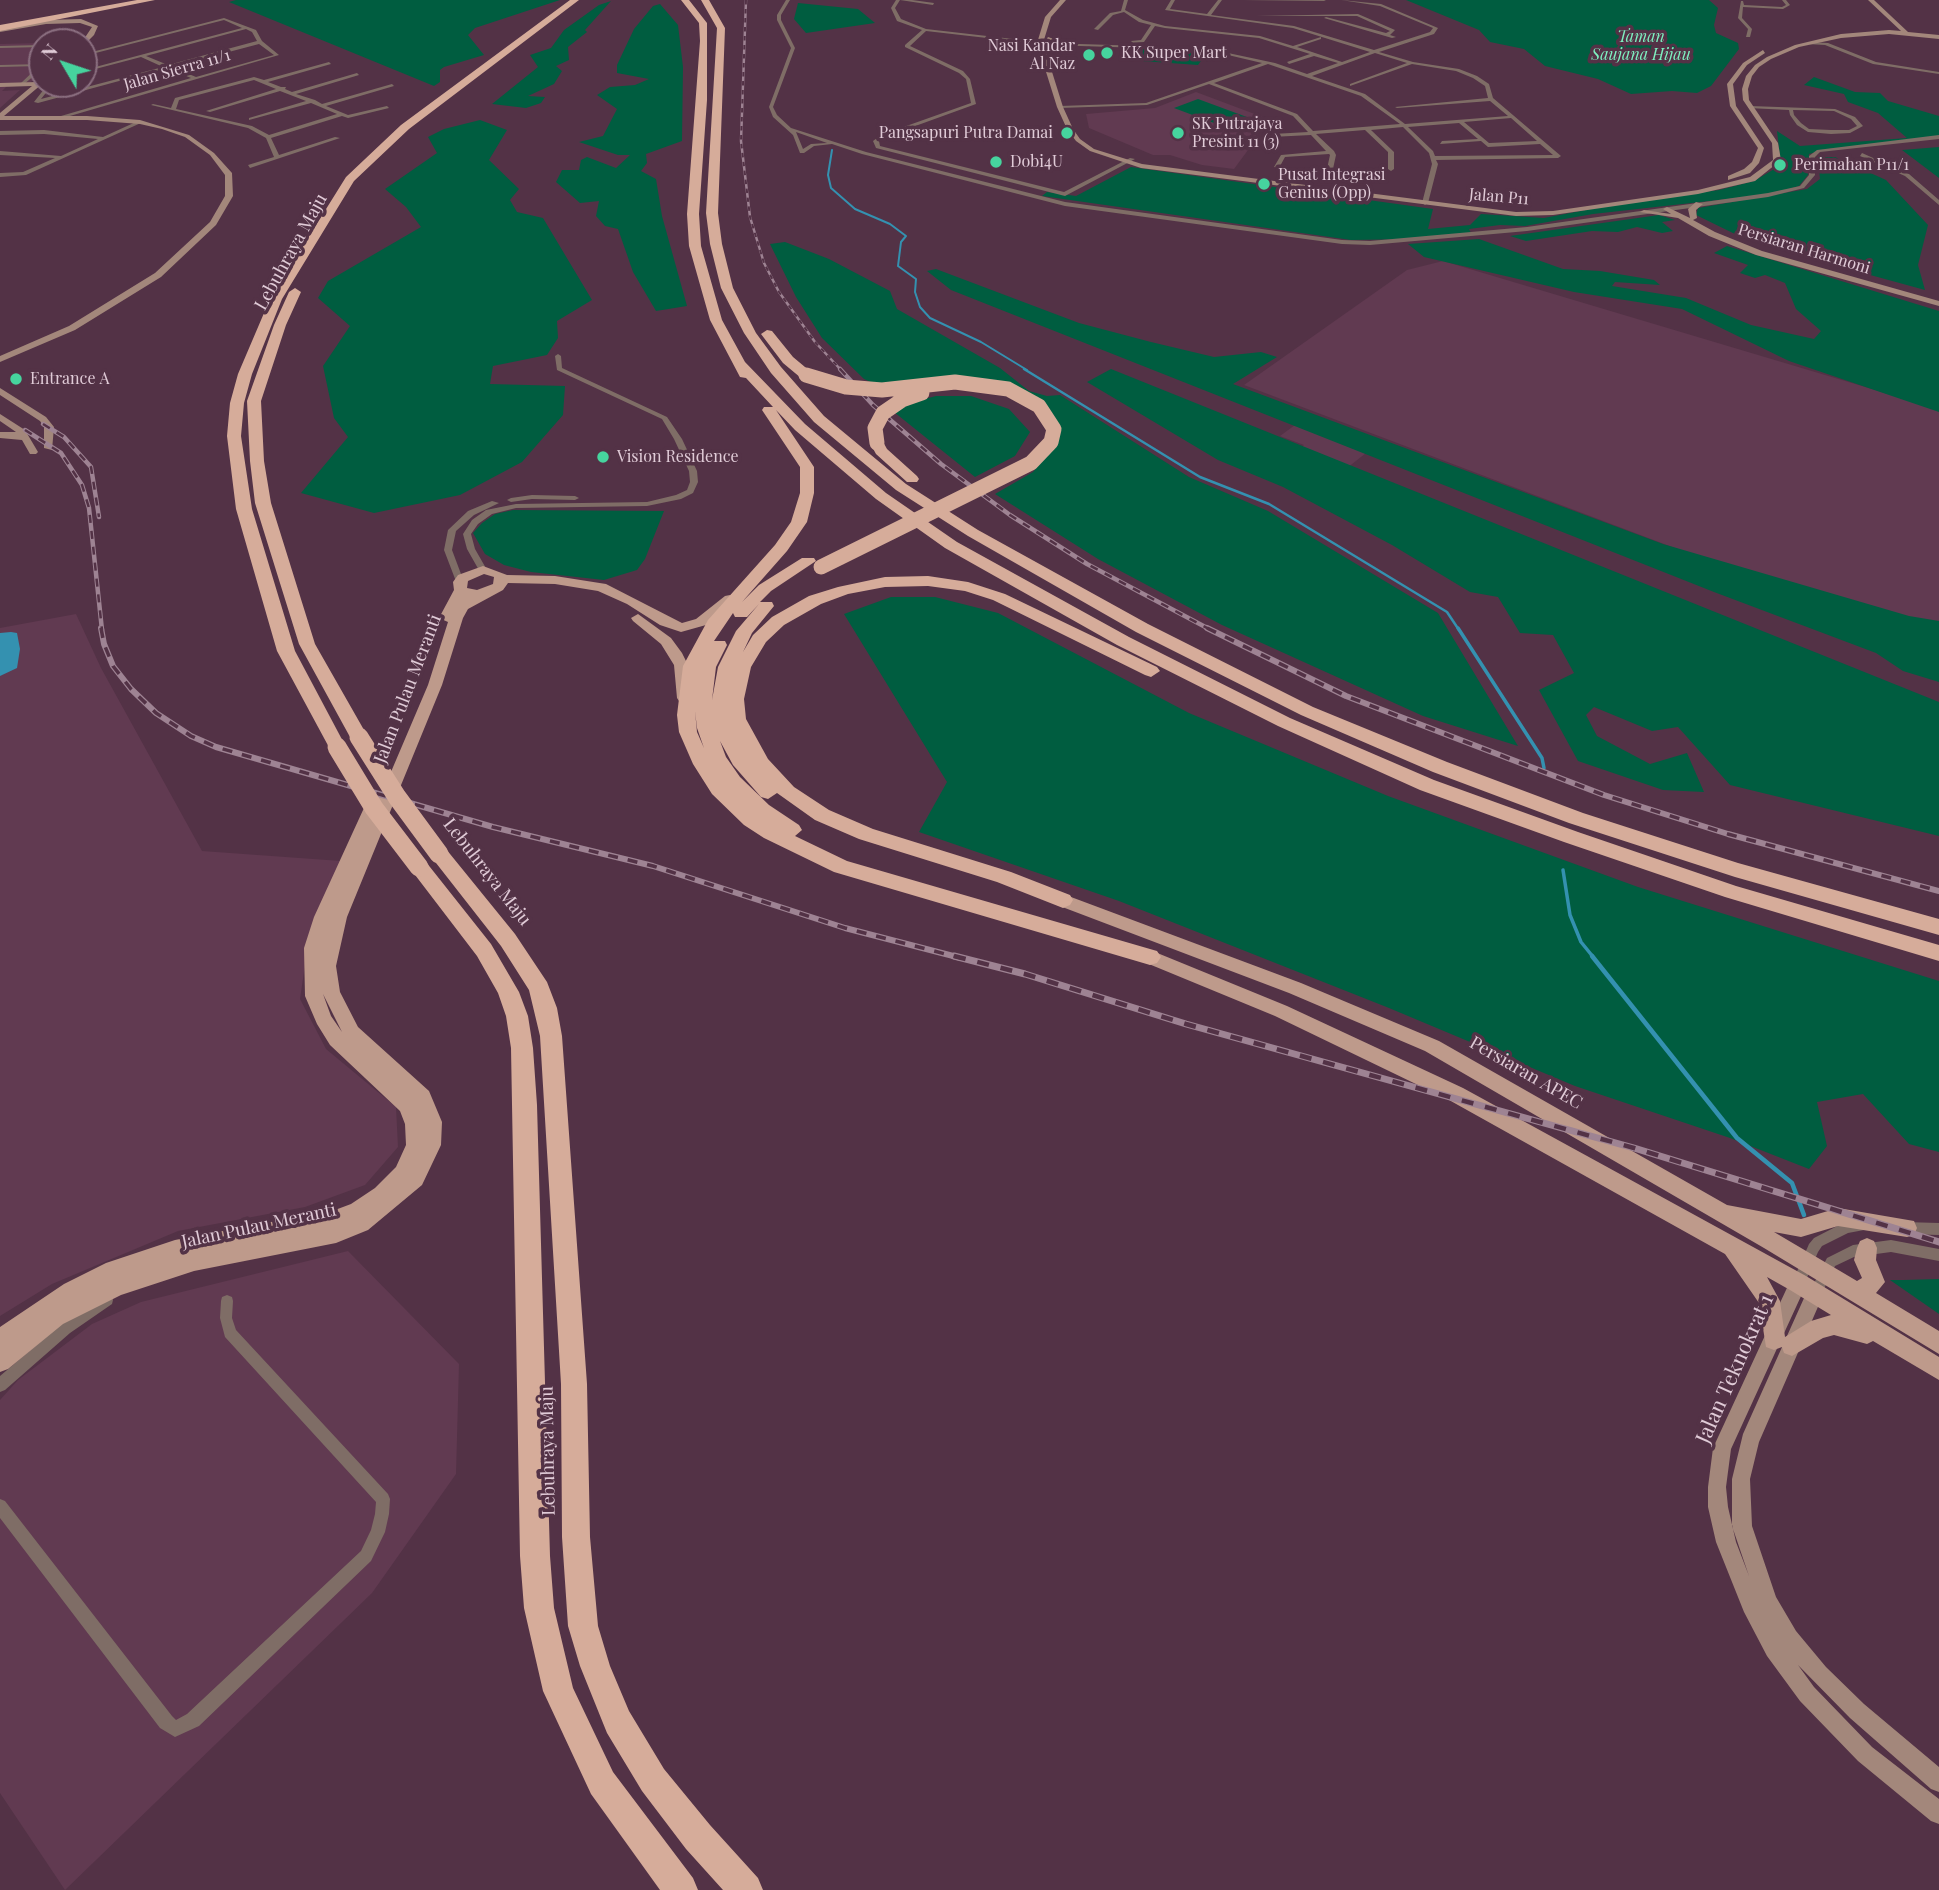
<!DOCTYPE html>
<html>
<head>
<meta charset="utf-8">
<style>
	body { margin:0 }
	#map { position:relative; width:1939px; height:1890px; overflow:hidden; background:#533246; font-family:"Playfair Display",serif }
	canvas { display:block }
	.north { position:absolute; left:28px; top:28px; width:70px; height:70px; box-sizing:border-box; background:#533246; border:2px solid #8b6f80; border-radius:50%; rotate:309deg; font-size:19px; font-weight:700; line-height:28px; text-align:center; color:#e0cbd7 }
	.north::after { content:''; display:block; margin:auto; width:24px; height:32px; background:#46d49e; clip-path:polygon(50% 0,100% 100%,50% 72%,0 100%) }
</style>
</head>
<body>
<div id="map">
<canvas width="1939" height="1890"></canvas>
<div class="north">N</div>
</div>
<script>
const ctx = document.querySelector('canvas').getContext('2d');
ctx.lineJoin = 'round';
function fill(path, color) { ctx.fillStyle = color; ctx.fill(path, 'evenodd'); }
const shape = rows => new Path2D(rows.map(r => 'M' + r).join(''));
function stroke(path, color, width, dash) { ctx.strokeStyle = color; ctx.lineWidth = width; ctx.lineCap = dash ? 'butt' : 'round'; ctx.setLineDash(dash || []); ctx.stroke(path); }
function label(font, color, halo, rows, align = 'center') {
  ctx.font = font + ' "Playfair Display",serif'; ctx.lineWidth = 7; ctx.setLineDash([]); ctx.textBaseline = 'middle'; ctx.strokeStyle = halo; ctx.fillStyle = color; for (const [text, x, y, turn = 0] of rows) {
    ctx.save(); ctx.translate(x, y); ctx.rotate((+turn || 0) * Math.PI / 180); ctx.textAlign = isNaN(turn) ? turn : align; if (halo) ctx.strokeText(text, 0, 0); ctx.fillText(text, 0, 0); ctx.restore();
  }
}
const built = shape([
	[42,43,42,73,27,85,6,87,2,91,20,90,0,108,0,44],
	[1196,92,1268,119,1250,127,1267,144,1251,146,1234,169,1202,165,1170,155,1153,155,1089,128,1086,114,1155,108],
	[1443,261,1939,409,1939,648,1244,385,1407,270],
	[1295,425,1366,453,1347,468,1300,449,1304,445,1280,436],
	[76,614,101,668,202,851,341,861,309,938,300,999,326,1049,396,1107,398,1147,365,1185,305,1207,178,1231,52,1284,0,1316,0,628],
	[348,1251,459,1364,456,1474,372,1593,65,1890,0,1793,0,1400,18,1380,92,1324,141,1302]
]);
const green = shape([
	[236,0,560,0,475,28,468,35,484,55,444,67,440,70,440,82,434,86,229,2],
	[1406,0,1709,0,1718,8,1714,25,1716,33,1738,43,1739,49,1711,86,1697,93,1672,91,1631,94,1598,79,1545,66,1524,49,1490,42,1479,30],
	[611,1,585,30,587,32,568,47,569,60,556,66,562,71,554,84,528,96,545,97,541,103,526,108,492,104,538,67,530,55,551,48,564,30,599,5],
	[798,3,858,9,875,23,806,33,794,19],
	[660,4,678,25,683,67,682,141,646,154,647,163,641,171,656,179,662,216,687,306,656,311,633,272,618,229,605,226,596,216,599,201,580,203,556,182,562,170,579,170,581,160,587,157,616,168,630,155,618,155,579,142,603,136,617,109,597,95,610,87,635,85,649,79,617,73,617,65,634,29,653,6],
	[1143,49,1181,51,1206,54,1198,65,1142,61],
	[1814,77,1855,92,1880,93,1888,101,1939,116,1939,138,1828,149,1809,154,1808,175,1799,186,1772,194,1593,214,1525,226,1500,225,1469,229,1471,233,1415,239,1351,240,1042,196,1047,192,1076,196,1131,167,1433,209,1428,229,1470,225,1481,214,1544,218,1617,204,1719,190,1754,181,1781,165,1777,131,1800,146,1907,138,1878,113,1848,102,1844,94,1804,85],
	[1198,99,1255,120,1230,129,1174,108],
	[480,120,507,130,489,160,519,189,510,200,517,212,543,218,592,300,557,321,558,338,547,355,493,366,490,384,565,386,563,415,522,462,460,495,374,513,301,493,348,437,334,418,323,366,350,326,318,298,328,281,421,227,406,207,385,189,437,153,428,137,444,129],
	[1939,147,1939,178,1902,150],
	[1818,157,1835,157,1886,180,1928,225,1918,265,1925,290,1863,273,1856,268,1793,252,1785,247,1739,236,1696,215,1698,208,1807,189,1820,179],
	[1659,215,1675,220,1662,222,1673,231,1662,233,1637,227,1618,232,1592,231,1526,241,1510,236],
	[1479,239,1563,269,1600,271,1654,280,1660,285,1615,282,1612,286,1686,298,1751,325,1814,339,1821,331,1796,309,1785,283,1765,275,1755,278,1740,273,1748,265,1714,253,1727,246,1939,311,1939,412,1789,361,1682,309,1574,292,1424,257,1408,244],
	[785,242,829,259,890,291,897,309,1000,368,1029,391,1047,396,1060,395,1189,477,1268,511,1438,613,1518,746,1423,716,1222,625,1098,559,995,494,1033,472,1053,448,1060,426,1018,390,882,387,864,379,822,338,796,297,770,244],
	[936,269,1079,323,1151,342,1214,357,1261,352,1277,357,1233,384,1663,544,1909,616,1939,621,1939,682,1903,671,1876,653,1714,592,951,290,927,271],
	[1111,369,1939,702,1939,836,1730,785,1678,727,1652,731,1594,707,1586,715,1597,736,1650,764,1687,753,1704,792,1663,790,1578,761,1539,690,1574,673,1553,635,1520,633,1498,597,1470,592,1392,545,1283,487,1218,460,1087,382],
	[936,396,971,396,1009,409,1030,432,1015,456,975,477,894,412,913,402],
	[513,510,664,511,645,559,637,570,604,580,531,572,504,565,485,554,473,533,482,523,495,514],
	[891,597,935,597,998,613,1189,713,1388,796,1638,887,1939,981,1939,1152,1909,1144,1863,1094,1817,1102,1827,1146,1809,1169,1730,1138,1575,1086,1389,1008,1119,901,919,832,947,782,844,614],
	[1939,1279,1939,1314,1890,1280,1903,1280]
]);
const water = shape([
	[11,632,17,633,20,649,17,668,0,676,0,633]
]);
const streamFar3 = shape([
	[832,150,828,175,831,188,855,209,890,224,906,236,901,242,898,266,916,279,915,292,920,307,930,318,981,342,1027,370]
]);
const streamFar2 = shape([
	[1024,369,1200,477,1269,504,1447,612,1459,630]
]);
const streamFar1 = shape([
	[1458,628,1542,758,1544,768],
	[1563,870,1570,915,1581,942,1594,958]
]);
const stream = shape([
	[1592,956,1737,1138,1792,1183,1804,1215]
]);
const street = shape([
	[786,0,790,0,781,15,781,20,795,48,773,107,777,115,791,128,866,152,1065,202,1342,240,1370,241,1527,227,1768,193,1800,186,1809,175,1809,156,1817,150,1939,135,1939,139,1820,152,1815,157,1815,175,1804,188,1768,197,1527,231,1370,245,1342,244,1065,206,862,154,832,144,814,146,804,153,800,153,793,135,773,117,769,107,791,48,777,20,777,15,786,0],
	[796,132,827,143,811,144,803,149,796,132],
	[896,0,912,0,934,3,933,5,900,0,895,8,901,19,926,29,1048,43,1176,47,1228,53,1275,63,1307,74,1338,63,1314,56,1289,64,1287,62,1310,54,1259,38,1165,28,1155,26,1144,42,1133,43,1131,41,1141,40,1151,25,1139,22,1124,12,1113,15,1098,30,1094,29,1110,13,1121,11,1124,0,1128,0,1125,10,1143,20,1165,26,1260,36,1293,46,1321,37,1321,39,1297,47,1342,62,1370,52,1293,28,1165,10,1171,0,1175,0,1170,9,1207,14,1218,0,1222,0,1211,15,1294,26,1374,50,1430,32,1433,28,1380,6,1341,0,1381,4,1438,28,1434,34,1379,52,1413,62,1459,69,1477,76,1489,84,1493,98,1561,156,1558,158,1436,160,1438,164,1428,203,1425,205,1422,203,1432,164,1429,153,1403,127,1371,130,1394,152,1394,169,1391,171,1388,169,1388,152,1365,130,1316,134,1334,151,1336,155,1331,178,1328,180,1325,178,1330,155,1329,154,1285,157,1279,168,1274,167,1281,155,1326,151,1311,135,1271,137,1273,134,1308,132,1293,116,1209,84,1147,105,1060,108,1058,107,1060,106,1146,103,1262,63,1228,55,1176,49,1048,45,926,31,910,46,963,71,970,79,976,104,885,137,879,141,880,146,1064,192,1130,158,1135,159,1065,196,876,148,873,141,881,135,971,103,966,79,959,73,905,47,905,45,922,30,897,21,891,8,896,0],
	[1375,53,1407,63,1350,84,1350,86,1412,64,1456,71,1473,78,1485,86,1488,98,1395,107,1397,108,1490,101,1508,116,1405,124,1365,94,1312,76,1375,53],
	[1268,64,1361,96,1400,124,1313,131,1297,114,1214,83,1268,64],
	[1511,118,1537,141,1489,143,1464,122,1511,118],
	[1459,123,1478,139,1442,141,1440,144,1481,141,1488,147,1540,144,1553,155,1435,156,1433,151,1408,127,1459,123],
	[1243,0,1326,0,1324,1,1243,0],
	[1782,0,1786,0,1790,5,1783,9,1743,7,1742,18,1752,29,1750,37,1746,37,1748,29,1738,18,1741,1,1743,1,1744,5,1782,7,1786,5,1782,0],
	[1358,14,1395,30,1390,35,1396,37,1392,38,1324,18,1326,17,1386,33,1390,31,1357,16,1256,16,1358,14],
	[224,18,256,30,262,41,279,55,63,118,61,116,191,78,167,68,38,103,34,102,48,84,53,84,41,99,163,67,141,57,84,72,84,70,242,28,224,20,84,56,84,54,224,18],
	[246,29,252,32,257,41,168,65,146,56,246,29],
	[259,44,274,55,196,77,172,67,259,44],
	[1809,42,1828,43,1876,62,1939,72,1939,74,1873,64,1825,45,1807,44,1809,42],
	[42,45,42,47,0,48,0,46,42,45],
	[329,62,331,64,268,82,281,87,286,87,285,89,292,92,357,73,359,75,296,94,315,100,322,104,392,84,394,86,326,106,348,115,387,106,389,108,348,118,342,116,271,138,279,155,335,137,340,138,250,168,248,165,274,157,266,138,248,128,151,105,153,104,171,108,175,98,254,77,264,80,329,62],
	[254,80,276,89,206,111,210,112,280,91,306,101,249,118,249,120,311,103,337,114,269,135,252,126,176,109,179,100,254,80],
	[42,64,42,69,23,85,21,83,39,66,0,67,0,65,42,64],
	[1750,106,1835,109,1855,117,1863,126,1850,133,1831,134,1808,132,1797,125,1790,115,1789,110,1748,108,1750,106],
	[1793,110,1834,111,1851,119,1857,126,1849,130,1831,130,1809,129,1801,123,1794,115,1793,110],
	[138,121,143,122,26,175,0,177,0,173,23,172,55,158,0,155,0,151,61,156,98,139,44,134,0,135,0,131,44,130,103,137,138,121],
	[1862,153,1909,174,1939,200,1939,205,1905,176,1860,156,1862,153],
	[558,354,561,356,562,368,667,417,682,439,697,471,698,482,693,493,681,499,647,506,516,508,492,514,478,524,471,534,475,549,487,570,483,572,480,572,467,549,463,534,472,520,486,510,516,504,647,502,676,495,687,490,690,482,689,471,674,439,662,419,557,370,555,356,558,354],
	[532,495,575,496,579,498,575,500,532,499,511,502,507,500,511,498,532,495],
	[492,501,499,503,474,515,456,531,452,550,464,582,463,584,457,584,444,550,448,530,468,511,492,501],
	[1860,1220,1864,1222,1866,1226,1864,1230,1848,1233,1822,1246,1818,1252,1803,1287,1798,1289,1793,1287,1792,1283,1809,1244,1814,1238,1847,1221,1860,1220],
	[1904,1222,1939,1223,1939,1235,1904,1234,1900,1232,1898,1228,1900,1224,1904,1222],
	[1891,1240,1939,1249,1939,1261,1891,1252,1854,1257,1835,1266,1820,1297,1815,1299,1810,1297,1809,1293,1827,1258,1853,1245,1891,1240],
	[107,1294,112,1296,113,1300,112,1304,70,1333,5,1390,0,1392,0,1376,60,1325,107,1294],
	[227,1295,232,1297,233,1301,232,1318,236,1330,388,1494,390,1499,389,1514,385,1532,371,1561,199,1726,175,1737,160,1728,0,1518,0,1499,5,1501,172,1716,176,1720,187,1714,361,1551,371,1530,375,1514,376,1502,225,1337,220,1318,221,1301,222,1297,227,1295]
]);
const secondary = shape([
	[1060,0,1066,0,1051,17,1043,43,1063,107,1073,129,1080,139,1094,149,1142,164,1516,212,1553,211,1698,190,1750,177,1773,160,1772,143,1743,100,1742,89,1746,76,1755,65,1767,57,1795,45,1841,34,1889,30,1901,31,1868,0,1874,0,1908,32,1939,35,1939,39,1889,34,1841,38,1799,47,1771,59,1759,67,1752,76,1748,89,1749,100,1778,143,1781,160,1755,181,1698,194,1553,215,1516,216,1141,168,1090,151,1076,141,1067,129,1057,107,1037,43,1045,17,1060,0],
	[81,19,98,26,94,35,84,45,84,42,82,42,92,27,80,23,46,24,0,32,0,28,46,20,81,19],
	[1048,37,1068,44,1069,45,1066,47,1046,40,1048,37],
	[1763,50,1765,53,1747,65,1733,84,1736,106,1764,148,1759,163,1750,173,1728,180,1728,176,1744,169,1752,162,1758,148,1730,106,1727,84,1743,63,1763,50],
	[42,79,42,84,4,116,87,116,140,120,189,135,214,153,232,173,233,196,216,225,161,277,75,330,0,362,0,356,69,326,155,273,210,222,225,196,225,175,210,155,185,137,162,129,140,124,87,120,0,120,0,113,32,86,0,87,0,83,37,82,42,79],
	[1696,202,1703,204,1696,210,1697,218,1693,220,1715,232,1762,251,1939,301,1939,306,1756,255,1709,236,1678,218,1640,212,1644,210,1671,214,1663,209,1667,207,1690,218,1688,209,1696,202],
	[0,388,46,417,54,427,52,450,44,448,44,427,40,421,0,395,0,388],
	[0,414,25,430,38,452,36,454,30,454,22,440,0,438,0,432,16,432,0,421,0,414],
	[1798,1275,1804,1277,1807,1283,1731,1449,1726,1487,1728,1507,1736,1542,1749,1576,1732,1526,1732,1479,1743,1434,1809,1287,1815,1285,1821,1287,1824,1293,1759,1442,1750,1479,1752,1526,1776,1597,1796,1631,1826,1667,1864,1704,1939,1767,1939,1792,1931,1789,1850,1718,1798,1665,1814,1687,1872,1747,1939,1799,1939,1824,1931,1821,1858,1761,1800,1701,1767,1656,1744,1612,1716,1542,1708,1507,1708,1487,1713,1448,1792,1277,1798,1275]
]);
const primary = shape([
	[483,566,507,575,555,576,606,584,682,623,696,619,725,596,730,595,737,599,706,625,681,632,660,625,627,604,598,591,555,584,508,583,503,590,468,609,463,618,442,685,347,917,336,966,340,992,358,1027,429,1091,442,1122,441,1145,422,1185,368,1230,336,1243,194,1271,121,1295,63,1324,8,1369,0,1372,0,1327,64,1284,106,1263,175,1240,335,1210,351,1204,375,1188,396,1167,406,1145,405,1124,400,1111,330,1045,317,1024,305,996,304,948,314,917,369,797,371,793,382,793,428,685,448,622,439,618,454,590,453,582,458,575,483,566],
	[484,574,494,577,493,584,477,590,467,588,468,581,484,574],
	[323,994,342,1032,331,1016,323,994],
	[638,614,671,638,682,653,688,665,691,698,689,701,679,701,677,698,674,665,661,644,633,621,631,618,638,614],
	[1063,894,1301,983,1439,1041,1727,1205,1801,1219,1838,1208,1914,1221,1917,1228,1914,1235,1907,1237,1838,1226,1801,1237,1774,1232,1857,1281,1862,1278,1854,1260,1857,1248,1860,1241,1867,1238,1874,1241,1877,1248,1876,1260,1885,1282,1876,1293,1939,1331,1939,1354,1764,1248,1425,1051,1289,993,1057,905,1055,900,1057,895,1063,894],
	[1150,950,1287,1006,1463,1088,1806,1276,1939,1357,1939,1380,1873,1341,1867,1344,1834,1335,1823,1338,1792,1356,1784,1353,1782,1347,1774,1350,1766,1347,1759,1303,1725,1254,1449,1100,1275,1016,1144,962,1141,957,1144,952,1150,950],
	[1767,1277,1790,1290,1831,1315,1811,1321,1785,1337,1780,1301,1767,1277]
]);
const highway = shape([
	[137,0,155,0,0,31,0,25,137,0],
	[570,0,579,0,409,129,354,181,282,299,252,374,244,403,241,436,252,509,295,651,346,747,343,751,337,753,331,751,277,651,236,509,227,436,230,403,238,374,270,299,346,177,401,125,570,0],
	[681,0,689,0,707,23,707,100,699,214,701,246,722,320,745,362,805,424,886,493,957,542,1129,637,1290,718,1434,780,1578,832,1736,886,1939,945,1939,961,1725,897,1564,842,1420,790,1278,726,1117,645,945,548,876,499,795,430,776,410,814,467,814,493,807,522,787,551,742,602,759,585,802,558,814,558,816,561,771,591,760,602,772,602,774,606,752,633,743,652,753,635,772,617,809,596,838,587,885,577,928,576,968,582,1005,594,1157,667,1160,671,1151,677,1145,675,993,600,965,591,928,586,885,587,848,594,821,604,784,625,766,642,751,667,744,699,746,719,768,759,794,787,829,810,873,829,1011,872,1070,895,1073,900,1070,905,1063,908,997,882,859,839,815,820,777,793,768,799,761,797,733,765,720,741,726,757,740,777,769,805,799,825,802,830,795,836,847,861,1150,949,1157,951,1161,957,1157,963,1150,965,834,872,764,838,744,825,712,794,693,764,679,732,677,715,683,666,708,620,775,545,791,522,800,493,800,467,762,410,764,407,773,407,746,378,740,377,710,320,689,246,687,214,700,41,699,23,681,0],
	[759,604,736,631,718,667,712,700,716,667,727,645,725,641,714,641,733,613,735,617,747,617,759,604],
	[695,711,697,728,704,748,697,732,695,711],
	[701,0,709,0,725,28,718,213,722,244,733,288,756,333,781,367,824,416,906,484,978,530,1148,624,1313,707,1447,762,1583,813,1738,863,1939,919,1939,935,1735,877,1569,823,1433,772,1301,715,1136,632,968,536,896,490,814,422,771,373,744,333,721,288,710,244,706,213,717,28,701,0],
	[295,288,301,292,286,325,261,401,264,461,271,503,315,644,368,737,365,741,359,743,353,741,350,737,299,644,255,503,250,461,247,401,274,325,289,292,295,288],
	[767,330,772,331,793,357,811,372,811,378,801,378,783,363,761,334,767,330],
	[877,439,882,440,887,449,917,476,919,479,917,482,907,482,876,454,870,443,877,439],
	[439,847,446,849,515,934,547,982,557,1008,562,1036,587,1384,590,1537,598,1626,610,1666,629,1711,664,1769,710,1825,758,1878,763,1890,723,1890,686,1849,642,1791,607,1733,580,1666,568,1626,562,1537,561,1384,540,1036,529,990,501,946,429,854,432,849,439,847],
	[419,860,426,862,491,944,519,992,528,1016,533,1048,537,1105,550,1556,554,1608,573,1688,613,1772,693,1878,698,1890,660,1890,591,1794,543,1691,524,1608,520,1556,511,1048,506,1016,498,993,477,956,409,867,412,862,419,860]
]);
const railFar3 = shape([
	[746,0,741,141,750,217,764,263,779,292,815,342,841,370]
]);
const railFar2 = shape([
	[840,369,873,405,941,464,1010,515,1087,564,1211,630],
	[43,424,64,437,91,467,99,517],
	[25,430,61,453,82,485,89,508,102,630]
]);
const railFar1 = shape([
	[101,628,104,644,113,666,131,689,156,713,191,736,216,747,493,827,653,866,845,928,961,958],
	[1207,628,1346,696,1604,795,1728,834,1939,891]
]);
const rail = shape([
	[954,956,1025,974,1186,1024,1634,1148,1939,1242]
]);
const highwayBridgeFar1 = shape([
	[806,375,846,387,882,390,955,382,1008,389,1039,406,1054,429,1051,442,1031,463,821,567],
	[877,443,875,428,883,413,902,400,922,393]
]);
const highwayBridge = shape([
	[359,737,397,797,439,854],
	[337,747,374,808,419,867]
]);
const markers = [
	[1107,53,7,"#46d49e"],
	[1089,55,7,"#46d49e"],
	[1067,133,7,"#46d49e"],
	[1178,133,7,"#46d49e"],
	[996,162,7,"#46d49e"],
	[1780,165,7,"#46d49e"],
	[1264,184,7,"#46d49e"],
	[16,379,7,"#46d49e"],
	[603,457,7,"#46d49e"]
];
const farParknames = [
	["Taman",1641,37],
	["Saujana Hijau",1641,55]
];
const farPoinames = [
	["Nasi Kandar",1075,46,"right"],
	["Al Naz",1075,64,"right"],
	["KK Super Mart",1121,53],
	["SK Putrajaya",1192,124],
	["Presint 11 (3)",1192,142],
	["Pangsapuri Putra Damai",1053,133,"right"],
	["Dobi4U",1010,162],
	["Perimahan P11/1",1794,165],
	["Pusat Integrasi",1278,175],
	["Genius (Opp)",1278,193],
	["Entrance A",30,379],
	["Vision Residence",617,457]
];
const farStreetnames = [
	["Jalan Sierra 11/1",177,70,-16],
	["Jalan P11",1499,197,5],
	["Persiaran Harmoni",1804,249,17]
];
const streetNames = [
	["Lebuhraya Maju",291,252,-61],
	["Jalan Pulau Meranti",408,689,-69],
	["Lebuhraya Maju",487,872,52],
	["Persiaran APEC",1526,1073,30],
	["Jalan Pulau Meranti",259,1226,-12],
	["Lebuhraya Maju",548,1451,-91]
];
const nearStreetnames = [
	["Jalan Teknokrat 1",1735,1369,-66]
];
fill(built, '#613a51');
fill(green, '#005d40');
fill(water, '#3491b0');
stroke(streamFar3, '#3491b0', 2);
stroke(streamFar2, '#3491b0', 2.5);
stroke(streamFar1, '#3491b0', 3.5);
stroke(stream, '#3491b0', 4.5);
fill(street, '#7f6d66');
fill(secondary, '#a3877b');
fill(primary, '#be9a8b');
fill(highway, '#d6ac9a');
stroke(railFar3, '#9e8393', 2.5);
stroke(railFar2, '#9e8393', 4.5);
stroke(railFar1, '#9e8393', 6);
stroke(rail, '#9e8393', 7);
stroke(railFar3, '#533246', 2, [4.5]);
stroke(railFar2, '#533246', 2.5, [8]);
stroke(railFar1, '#533246', 3.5, [10]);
stroke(rail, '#533246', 4.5, [12]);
stroke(highwayBridgeFar1, '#d6ac9a', 15);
stroke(highwayBridge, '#d6ac9a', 19);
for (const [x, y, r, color] of markers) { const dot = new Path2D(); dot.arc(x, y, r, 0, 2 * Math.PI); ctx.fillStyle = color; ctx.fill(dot); stroke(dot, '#533246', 2.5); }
label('italic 16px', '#7ef1c0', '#533246', farParknames);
label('16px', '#e0cbd7', '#533246', farPoinames, 'left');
label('16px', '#e0cbd7', '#533246', farStreetnames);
label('18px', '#e0cbd7', '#533246', streetNames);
label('21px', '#e0cbd7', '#533246', nearStreetnames);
</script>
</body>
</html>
